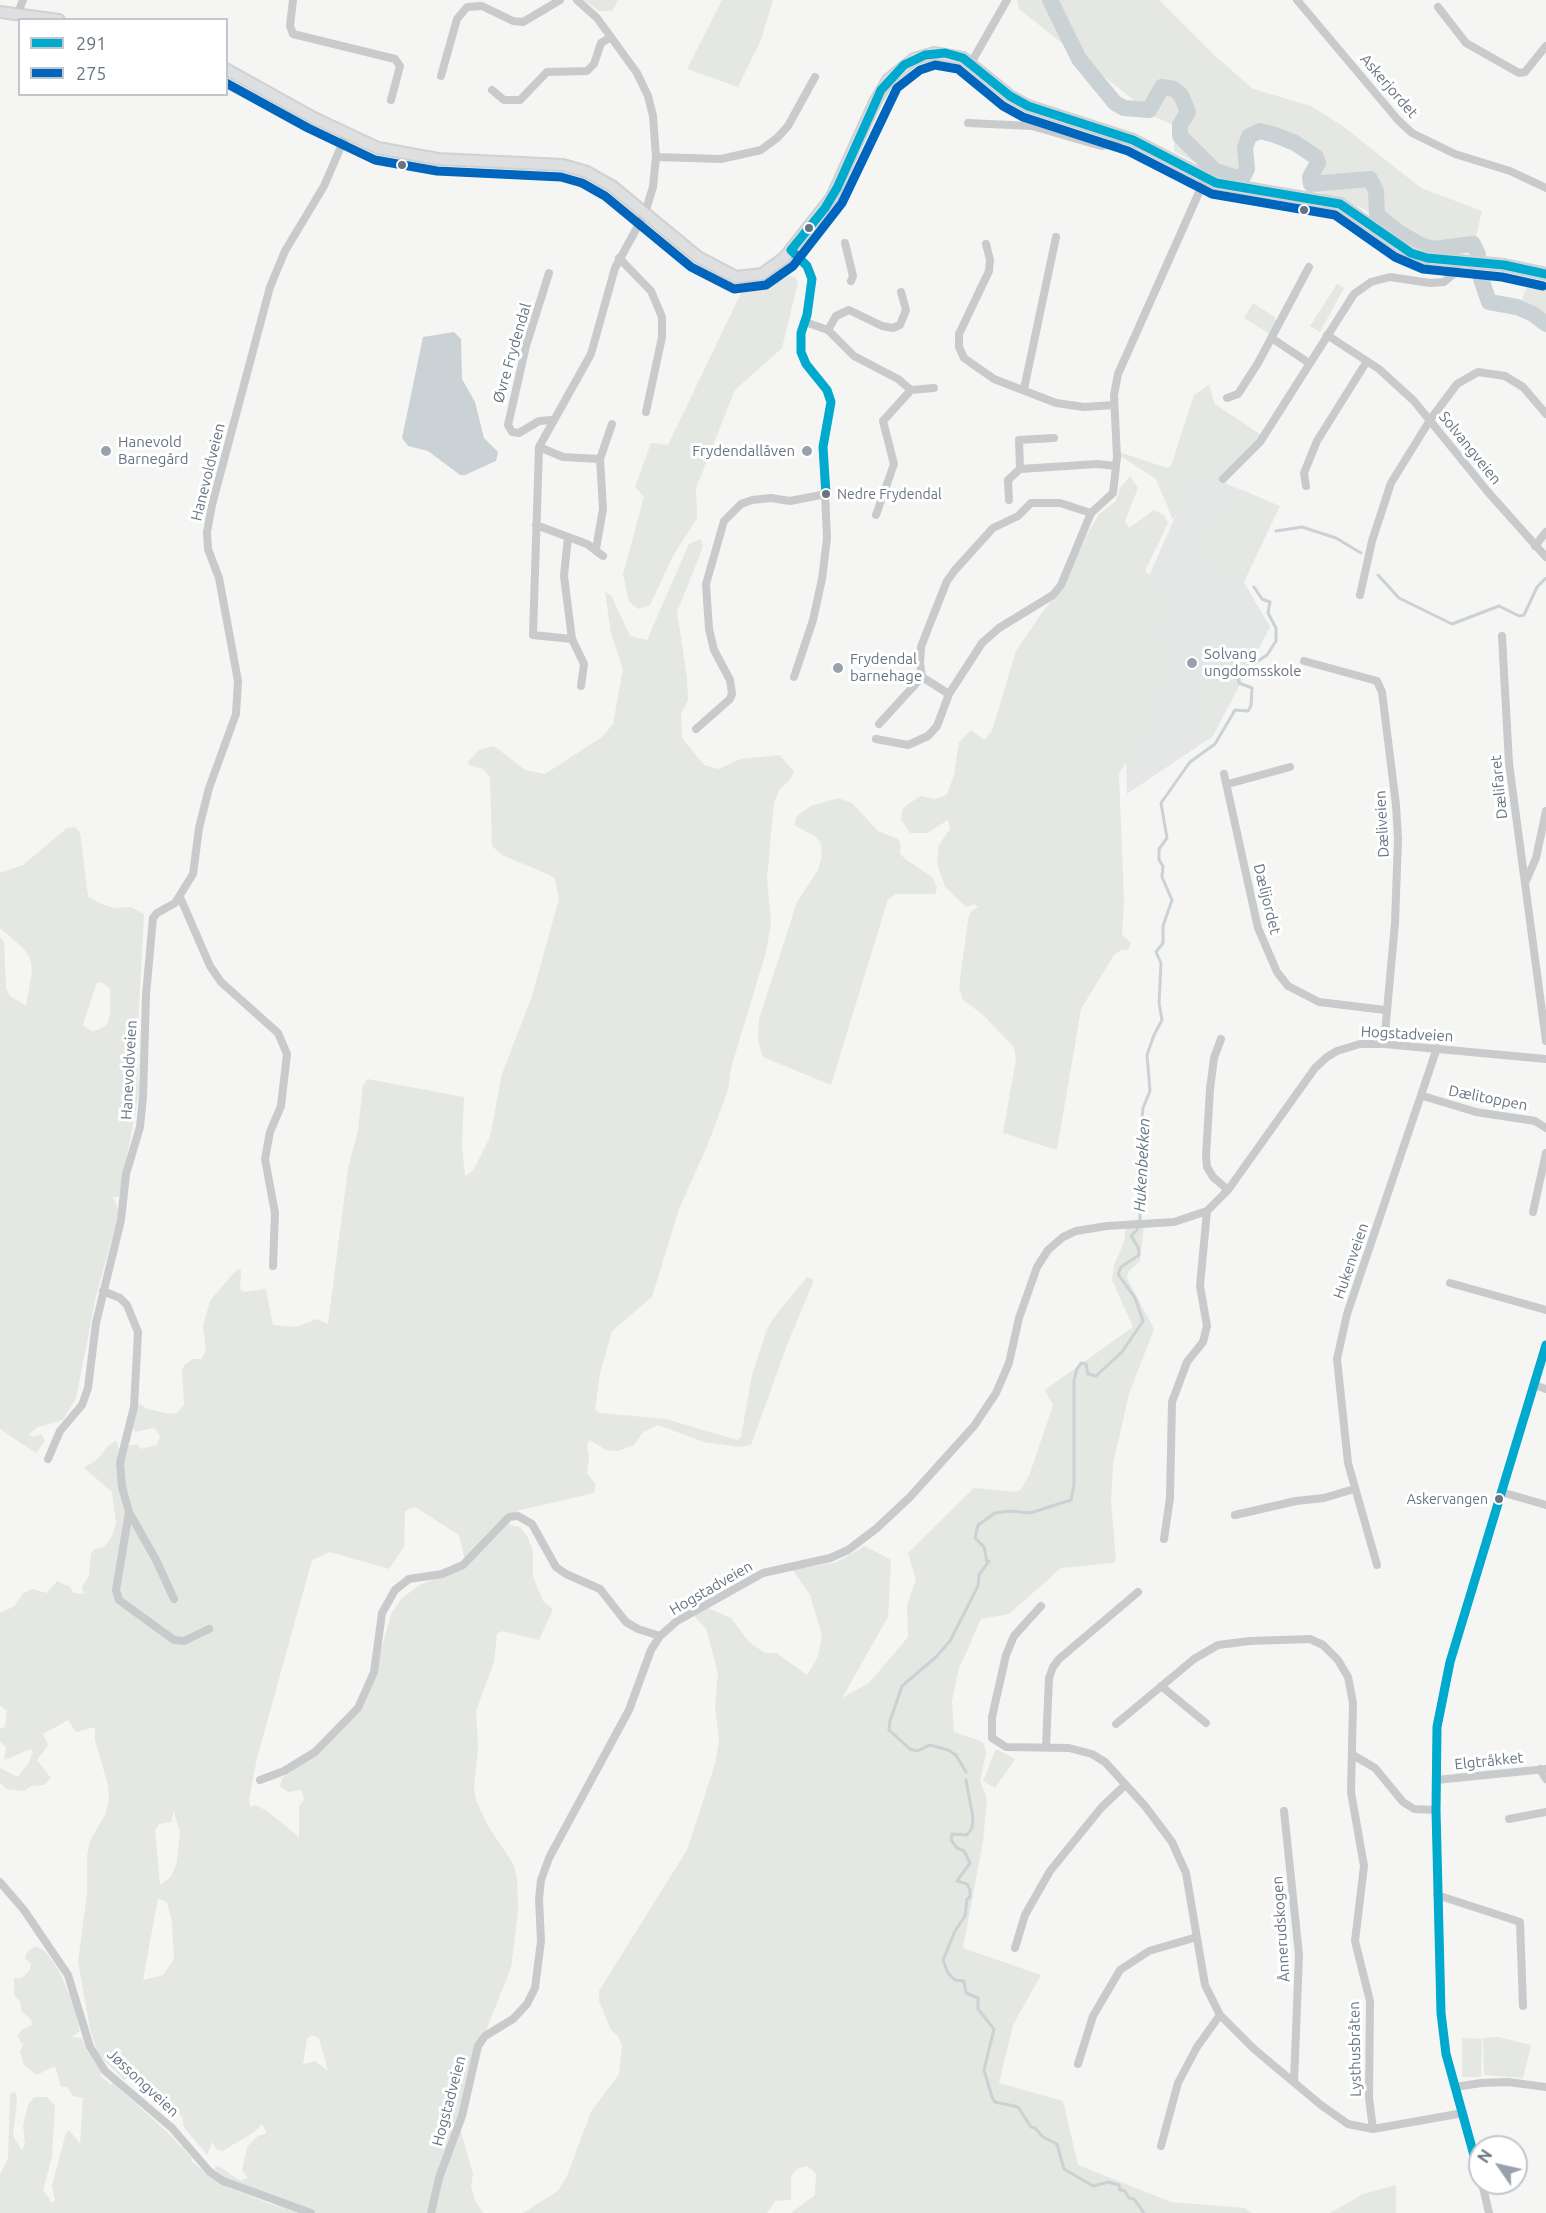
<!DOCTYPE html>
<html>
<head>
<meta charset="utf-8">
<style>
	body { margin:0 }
	#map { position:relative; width:1546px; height:2213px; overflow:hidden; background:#f5f5f4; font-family:Ubuntu,sans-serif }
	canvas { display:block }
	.legend { position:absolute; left:18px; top:18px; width:210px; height:78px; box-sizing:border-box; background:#fff; border:2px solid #c2c7cd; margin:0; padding:8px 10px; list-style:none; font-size:18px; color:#677482 }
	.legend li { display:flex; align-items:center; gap:12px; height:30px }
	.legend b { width:30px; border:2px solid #c2c7cd }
	.north { position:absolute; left:1468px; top:2135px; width:60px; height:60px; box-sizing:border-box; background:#fff; border:2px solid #c2c7cd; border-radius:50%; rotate:304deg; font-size:16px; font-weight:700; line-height:24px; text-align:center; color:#677482 }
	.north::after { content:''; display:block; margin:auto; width:21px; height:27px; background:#99a1aa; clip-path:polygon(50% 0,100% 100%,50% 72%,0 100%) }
</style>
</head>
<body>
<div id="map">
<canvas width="1546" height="2213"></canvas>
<ul class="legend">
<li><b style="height:8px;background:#00a9ce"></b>291</li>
<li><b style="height:8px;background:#0065bd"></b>275</li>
</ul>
<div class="north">N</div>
</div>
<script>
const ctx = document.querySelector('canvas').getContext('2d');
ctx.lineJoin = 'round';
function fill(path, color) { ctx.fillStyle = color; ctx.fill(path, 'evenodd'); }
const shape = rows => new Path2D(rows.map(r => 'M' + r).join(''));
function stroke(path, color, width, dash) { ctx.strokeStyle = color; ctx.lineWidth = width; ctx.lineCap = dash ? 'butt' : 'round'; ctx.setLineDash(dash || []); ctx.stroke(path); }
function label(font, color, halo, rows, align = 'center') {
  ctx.font = font + ' Ubuntu,sans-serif'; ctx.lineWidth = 6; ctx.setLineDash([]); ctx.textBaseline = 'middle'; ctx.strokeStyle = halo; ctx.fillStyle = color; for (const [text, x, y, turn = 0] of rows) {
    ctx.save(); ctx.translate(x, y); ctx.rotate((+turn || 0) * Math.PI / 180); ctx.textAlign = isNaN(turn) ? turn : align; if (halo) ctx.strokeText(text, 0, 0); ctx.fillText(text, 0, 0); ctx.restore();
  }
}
const built = shape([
	[1196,470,1219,476,1227,484,1280,506,1244,582,1270,627,1213,736,1127,794,1125,700,1149,576]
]);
const green = shape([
	[584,0,618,0,612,11,599,11],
	[722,0,773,0,761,40,738,87,687,69],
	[1017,0,1159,0,1214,55,1253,89,1311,106,1344,127,1421,188,1482,211,1472,253,1427,250,1398,236,1364,209,1310,189,1310,177,1318,163,1316,157,1295,143,1275,135,1260,131,1249,136,1245,148,1247,169,1243,177,1208,169,1174,151,1174,125,1155,117,1019,9],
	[789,276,795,277,798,282,782,348,735,390,696,488,697,518,673,556,650,605,639,609,629,602,623,574,644,497,635,487,651,443,668,445,741,293],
	[1337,284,1344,288,1320,332,1310,326],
	[1528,284,1546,288,1546,321,1519,306],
	[1253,303,1275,317,1276,322,1270,334,1244,318],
	[1209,385,1215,404,1261,435,1249,452,1221,476,1195,477,1173,520,1156,479,1119,455,1119,452,1167,468,1171,466,1194,395],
	[1130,476,1138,488,1125,521,1129,528,1154,510,1165,516,1168,523,1145,571,1156,581,1159,591,1145,629,1168,642,1172,650,1172,666,1152,706,1149,725,1119,774,1124,901,1122,935,1131,943,1128,950,1121,950,1114,955,1081,1009,1057,1150,1003,1133,1016,1059,1014,1047,982,1014,963,1000,959,988,968,920,971,912,978,907,975,904,966,907,945,887,937,864,939,845,950,829,948,820,927,833,910,833,901,819,903,808,920,796,934,799,947,795,954,775,959,742,971,730,984,740,992,731,1016,651,1041,614,1063,586,1087,535,1099,514,1116,501,1120,488],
	[1243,490,1277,506,1267,527,1233,511],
	[1217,507,1266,530,1243,579,1194,555],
	[701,539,703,547,677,612,687,678,688,700,681,714,682,738,704,765,718,769,741,759,780,755,794,772,790,780,780,789,774,802,767,878,771,923,766,952,731,1068,728,1090,708,1144,679,1209,652,1297,612,1331,600,1373,595,1410,600,1413,666,1419,737,1440,741,1437,752,1375,766,1332,772,1320,807,1277,814,1280,787,1345,751,1445,739,1447,704,1442,658,1425,643,1432,634,1445,618,1451,606,1450,590,1440,587,1444,589,1458,587,1474,596,1484,594,1493,520,1510,507,1518,510,1525,520,1527,528,1538,533,1551,533,1577,543,1601,553,1609,539,1640,502,1631,497,1634,494,1662,476,1711,478,1747,474,1788,476,1800,488,1826,514,1865,517,1879,518,1912,511,1968,488,2025,485,2038,479,2047,460,2129,473,2174,471,2187,475,2200,483,2213,0,2213,0,2175,8,2158,10,2094,15,2091,17,2101,13,2136,22,2150,25,2144,23,2125,28,2105,34,2097,47,2097,55,2106,52,2157,43,2190,52,2203,55,2200,52,2186,65,2136,69,2130,80,2144,83,2098,73,2096,67,2087,61,2086,55,2066,37,2075,24,2065,20,2052,23,2045,17,2036,23,2029,32,2025,31,2019,22,2012,20,2001,14,1995,14,1978,22,1978,30,1970,31,1964,25,1958,28,1951,35,1946,45,1951,58,1969,74,2005,80,2031,72,2037,82,2038,87,2051,101,2072,101,2076,111,2085,113,2083,167,2132,192,2158,191,2161,216,2180,227,2187,284,2209,224,2178,214,2168,218,2166,241,2181,248,2178,242,2170,247,2147,258,2136,267,2133,262,2124,253,2133,222,2151,216,2149,212,2142,207,2155,184,2127,182,2116,127,2078,124,2080,98,2054,90,2029,78,1962,87,1894,87,1856,90,1841,106,1813,109,1799,108,1785,95,1740,95,1727,76,1732,68,1720,43,1734,48,1745,37,1760,51,1778,44,1785,32,1786,24,1791,7,1789,0,1783,0,1768,18,1777,29,1762,33,1752,31,1749,4,1760,6,1747,0,1741,0,1729,5,1727,7,1711,0,1705,0,1613,15,1606,22,1594,32,1589,47,1593,57,1581,70,1587,74,1593,84,1594,82,1587,89,1576,91,1554,94,1549,104,1547,112,1536,116,1523,112,1492,84,1468,98,1459,107,1447,116,1440,122,1458,126,1458,128,1446,137,1444,141,1449,157,1445,160,1436,154,1428,135,1432,132,1426,137,1406,141,1404,145,1408,168,1414,177,1413,184,1405,182,1372,184,1365,193,1359,202,1359,206,1348,203,1326,210,1301,231,1276,238,1269,241,1270,240,1289,243,1292,266,1289,273,1325,296,1327,317,1319,328,1324,348,1169,358,1130,363,1086,367,1079,464,1097,462,1146,465,1176,473,1171,490,1137,502,1074,532,996,559,899,555,879,550,875,502,855,492,846,490,777,483,769,469,765,468,762,479,750,494,746,525,770,545,774,602,737,613,724,623,669,611,633,605,592,611,595,630,636,647,640,689,544],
	[415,1507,459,1535,464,1556,462,1568,420,1585,403,1597,392,1612,380,1653,358,1709,282,1778,280,1786,288,1792,302,1790,304,1800,299,1806,299,1837,267,1811,255,1805,250,1807,249,1799,257,1758,312,1560,330,1552,389,1569,404,1547,405,1511],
	[174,1811,180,1832,177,1862,171,1877,160,1885,155,1830,159,1824,171,1822],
	[158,1898,167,1902,172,1922,174,1959,163,1975,143,1980],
	[312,2035,319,2038,328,2071,315,2061,303,2064,307,2039],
	[1160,598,1175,605,1163,631,1148,624],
	[1230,648,1251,656,1211,732,1193,724],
	[838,798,852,803,878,831,898,839,901,845,900,853,904,858,933,878,937,888,935,894,896,894,888,899,831,1085,763,1057,758,1041,759,1019,797,902,818,870,822,856,821,844,816,837,794,825,797,816,811,806],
	[74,827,80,832,88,897,101,904,114,908,131,907,144,914,137,1043,139,1093,119,1197,113,1197,119,1212,96,1296,76,1398,63,1420,38,1427,29,1434,33,1437,41,1434,45,1441,36,1453,0,1429,0,937,4,942,6,988,10,996,26,1006,32,971,30,958,24,949,0,928,0,873,23,865,67,828],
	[97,982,103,983,110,989,110,1013,107,1025,93,1032,83,1025],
	[1126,1225,1144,1225,1140,1261,1128,1272,1127,1278,1154,1329,1129,1394,1113,1464,1111,1502,1116,1560,1113,1563,1061,1568,1009,1614,981,1619,958,1671,952,1701,954,1732,983,1742,986,1753,980,1781,987,1799,983,1841,963,1948,1041,1975,1013,2025,999,2083,1063,2101,1078,2165,1171,2202,1245,2208,1252,2213,791,2213,815,2195,816,2175,813,2170,806,2166,797,2169,791,2176,791,2200,775,2201,767,2213,523,2213,558,2191,567,2176,591,2112,619,2074,622,2045,618,2036,611,2030,599,2001,599,1991,687,1850,715,1764,719,1741,715,1705,718,1673,706,1628,694,1616,708,1608,731,1618,749,1642,765,1653,776,1653,807,1675,818,1657,822,1635,810,1595,793,1570,837,1562,865,1546,891,1560,888,1617,842,1698,869,1683,908,1637,907,1605,916,1580,908,1553,974,1488,1016,1492,1021,1489,1029,1476,1053,1405,1045,1390,1133,1327,1112,1280,1114,1265,1124,1242],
	[996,1749,1015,1759,995,1788,983,1781],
	[1498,2037,1531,2045,1523,2078,1484,2075,1483,2038],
	[1462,2038,1482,2039,1481,2077,1462,2077],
	[1396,2185,1396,2213,1330,2213,1363,2194]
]);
const water = shape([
	[454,332,461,339,462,379,475,402,484,438,498,452,496,461,465,475,460,475,428,451,408,446,402,438,423,337]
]);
const stream = shape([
	[1276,531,1302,527,1336,538,1361,553],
	[1378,575,1399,598,1452,624,1499,606,1519,616,1524,615,1537,587,1546,578],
	[966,1772,956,1755,948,1750,930,1745,917,1751,910,1749,889,1730,890,1721,902,1686,936,1657,950,1641,978,1586,979,1575,989,1561,987,1562,984,1547,975,1538,978,1525,995,1513,1010,1511,1030,1513,1071,1500,1074,1485,1074,1380,1077,1369,1081,1363,1086,1364,1088,1374,1096,1376,1122,1352,1143,1321,1135,1298,1118,1274,1121,1267,1139,1255,1138,1247,1131,1236,1137,1230,1140,1219,1141,1129,1143,1108,1150,1091,1147,1055,1154,1035,1162,1020,1159,1003,1161,963,1156,952,1163,943,1163,926,1172,900,1162,877,1163,866,1159,860,1159,849,1167,838,1161,803,1190,762,1215,744,1235,710,1248,711,1251,706,1252,688,1239,683,1238,679,1249,667,1267,655,1276,641,1276,628,1268,613,1270,602,1262,599,1254,587],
	[966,1780,973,1818,972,1828,967,1835,952,1834,951,1840,957,1848,964,1851,970,1863,957,1881,967,1884,970,1890,970,1897,967,1899,965,1916,955,1931,943,1960,948,1973,955,1980,964,1981,966,1993,978,1998,978,2009,994,2029,984,2070,992,2097,995,2102,1018,2107,1031,2127,1035,2128,1043,2137,1057,2144,1064,2169,1093,2186,1108,2182,1119,2185,1120,2190,1125,2191,1129,2198,1134,2199,1144,2213]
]);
const river = shape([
	[1050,0,1079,59,1115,103,1124,108,1149,110,1162,87,1174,89,1181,95,1188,112,1180,125,1180,136,1215,171,1234,177,1243,177,1247,169,1245,148,1249,136,1260,131,1275,135,1295,143,1316,157,1318,163,1310,177,1311,184,1370,179,1376,191,1377,215,1398,232,1420,245,1433,249,1473,244,1478,254],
	[1481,279,1489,302,1517,307,1533,314,1546,324]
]);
const minor = shape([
	[293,0,290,26,293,34,395,59,400,66,391,100],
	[1297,0,1398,120,1412,133,1455,154,1510,171,1546,188],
	[1438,7,1466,43,1519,73,1525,72,1546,46],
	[18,13,23,0],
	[971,63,1007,0],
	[441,76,457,19,467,7,482,6,513,21,523,22,560,0],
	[492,90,504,100,520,100,547,72,587,71,594,64,601,43,611,37],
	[968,123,1032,126,1101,146,1117,143,1122,136],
	[656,157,721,159,761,150,777,138,788,126,815,77],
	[845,243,853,276,851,281],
	[986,244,990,260,989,271,959,334,959,347,964,358,994,379,1056,403,1084,407,1113,405],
	[791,250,807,266,812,279,807,315,801,333,801,352,806,364,827,390,831,402,823,447,827,538,822,579,813,620,794,677],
	[619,258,651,291,662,317,662,337,646,412],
	[549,273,526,346,508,425,512,432,519,433,539,421,552,420],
	[805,322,828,330,854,356,898,379,911,390,934,388],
	[828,330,836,316,849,310,882,326,893,328,900,325,906,310,901,292],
	[1327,335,1379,369,1414,401,1488,492,1546,557],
	[1273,339,1309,363],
	[1024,389,1056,237],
	[1227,398,1238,394,1258,363,1309,267],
	[539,447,563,457,600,459],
	[1020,469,1097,464,1116,466],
	[1223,479,1260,442,1354,294,1371,282,1390,277,1430,283,1444,282,1456,272,1457,261],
	[1306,486,1304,473,1317,441,1367,361],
	[1009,500,1008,480,1020,469,1019,440,1054,438],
	[876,515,894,464,883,421,911,390],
	[536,525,587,544,603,556],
	[568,537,564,576,572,639,584,664,581,686],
	[1535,546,1546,532],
	[596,549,603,509,600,459,612,424],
	[1360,595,1372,541,1391,483,1430,420,1457,384,1478,372,1505,376,1523,387,1546,414],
	[1502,636,1509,763,1546,1041],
	[572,639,533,635,539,447,591,354,615,268,645,213,653,187,656,157,653,116,648,96,637,73,597,18,577,0],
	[1304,661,1377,681,1382,692,1396,805,1398,839,1395,923,1384,1044],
	[949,694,922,677,920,663,921,647,929,626,947,581,955,570,993,528,1018,516,1031,503,1060,503,1091,513,1113,493,1117,457,1114,395,1118,374,1205,179],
	[879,724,922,677],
	[696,729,730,699,732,694,730,680,714,650,709,629,706,584,724,521,741,504,752,500,771,498,790,501,826,494],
	[876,739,908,745,928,736,937,726,949,694,982,643,999,628,1053,595,1061,585,1091,513],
	[1224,774,1258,928,1277,972,1288,986,1319,1002,1385,1010],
	[1228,784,1290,767],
	[1526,881,1536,858,1546,811],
	[180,897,210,966,221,982,278,1033,287,1054,281,1106,270,1132,265,1159,275,1213,273,1266],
	[1221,1039,1214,1058,1210,1089,1206,1156,1207,1167,1213,1177,1228,1190],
	[1423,1096,1476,1112,1535,1121,1546,1128],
	[1533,1212,1546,1153],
	[1450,1283,1546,1310],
	[103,1291,120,1298,127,1305,138,1332,134,1407,120,1463,122,1487,129,1512,156,1560,174,1599],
	[1534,1385,1546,1389],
	[48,1459,60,1431,82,1405,88,1388,96,1323,121,1220,126,1174,140,1127,143,1097,146,995,153,918,157,913,175,903,193,874,199,828,209,788,236,714,238,681,219,578,208,549,207,532,212,505,270,287,285,251,324,186,346,135],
	[1501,1492,1546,1505],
	[129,1512,116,1590,119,1600,174,1640,184,1641,209,1629],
	[1235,1515,1296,1501,1324,1498,1354,1489],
	[1164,1539,1170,1498,1172,1402,1187,1362,1203,1342,1207,1326,1200,1286,1207,1211],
	[1377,1565,1348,1463,1337,1359,1347,1314,1437,1048],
	[1041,1606,1014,1636,1006,1655,992,1717,992,1738,1006,1747,1069,1748,1092,1754,1105,1762,1145,1806,1172,1842,1186,1873,1205,1985,1220,2015,1254,2049,1321,2105,1348,2124,1373,2129,1463,2113],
	[1161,1686,1206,1723],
	[1116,1724,1194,1659,1218,1645,1250,1641,1310,1639,1323,1645,1338,1660,1348,1677,1353,1703,1351,1792,1364,1866,1355,1941,1370,2001,1369,2098,1373,2129],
	[1046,1747,1049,1678,1053,1667,1059,1659,1138,1592],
	[1353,1755,1375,1768,1403,1802,1414,1809,1436,1810],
	[1540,1769,1546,1779],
	[260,1780,284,1771,315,1752,358,1708,374,1672,382,1613,395,1590,409,1579,442,1574,463,1565,509,1517,518,1516,532,1524,556,1567,566,1574,600,1589,626,1622,638,1629,660,1636],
	[1436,1780,1546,1769],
	[1284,1811,1299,1955,1294,2082],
	[1509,1819,1546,1812],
	[0,1882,24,1910,68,1975,90,2047,105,2071,172,2128,210,2172,223,2181,311,2213],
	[1437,1895,1520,1922,1523,2006],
	[1015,1948,1025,1915,1050,1871,1101,1808,1125,1785],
	[1078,2064,1093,2016,1120,1970,1149,1951,1197,1937],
	[1455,2087,1481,2083,1508,2082,1546,2087],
	[1161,2146,1178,2083,1197,2047,1220,2015],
	[1480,2177,1446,2054,1441,2013,1436,1810,1437,1727,1450,1662,1546,1345],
	[1482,2183,1489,2213],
	[431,2213,439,2178,462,2116,478,2046,485,2036,513,2019,527,2004,535,1988,541,1941,539,1899,541,1880,549,1858,629,1710,651,1650,660,1636,677,1621,763,1573,830,1558,848,1550,877,1528,910,1497,974,1426,996,1393,1009,1363,1019,1318,1037,1267,1048,1250,1063,1237,1076,1231,1107,1226,1174,1222,1207,1211,1228,1190,1315,1068,1327,1057,1337,1051,1360,1044,1384,1044,1546,1059]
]);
const secondary = shape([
	[0,12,59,20],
	[226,69,314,118,378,148,438,159,563,165,587,172,612,186,698,257,736,277,762,274,784,258,832,197,875,102,888,80,914,59,934,53,963,58,1010,96,1028,106,1133,140,1216,183,1340,204,1401,247,1427,258,1504,265,1546,274]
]);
const bus1 = shape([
	[826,494,823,447,831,402,827,390,806,364,801,352,801,333,807,315,812,279,807,266,791,250,825,208,837,188,881,90,904,65,925,55,945,53,963,58,1010,96,1028,106,1133,140,1216,183,1340,204,1411,253,1427,258,1504,265,1546,274],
	[1480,2177,1446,2054,1441,2013,1436,1810,1437,1727,1450,1662,1546,1345]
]);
const bus2 = shape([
	[226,83,308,128,375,160,437,171,561,177,582,183,605,196,691,267,734,289,766,285,793,266,842,203,897,88,920,70,935,65,958,69,1003,106,1023,117,1128,151,1212,194,1335,215,1395,257,1423,269,1502,277,1543,286]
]);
const markers = [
	[402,165,5,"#677482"],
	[1304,210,5,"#677482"],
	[809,228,5,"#677482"],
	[106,451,6,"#99a1aa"],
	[807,451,6,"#99a1aa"],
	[826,494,5,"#677482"],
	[1192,663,6,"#99a1aa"],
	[838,668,6,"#99a1aa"],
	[1499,1499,5,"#677482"]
];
const busNames = [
	["Nedre Frydendal",837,494],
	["Askervangen",1488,1499,"right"]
];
const streetNames = [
	["Askerjordet",1389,86,49],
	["Øvre Frydendal",512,353,-74],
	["Solvangveien",1470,448,51],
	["Hanevoldveien",208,472,-76],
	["Dælifaret",1499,787,-96],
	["Dæliveien",1382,824,-93],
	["Dælijordet",1267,899,76],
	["Hogstadveien",1407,1034,3],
	["Hanevoldveien",129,1070,-87],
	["Dælitoppen",1488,1098,11],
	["Hukenveien",1351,1261,-71],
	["Hogstadveien",711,1588,-30],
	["Elgtråkket",1489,1761,-6],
	["Ånnerudskogen",1281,1929,-94],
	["Lysthusbråten",1355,2049,-91],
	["Jøssongveien",143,2083,43],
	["Hogstadveien",449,2101,-75]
];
const poiNames = [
	["Hanevold",118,442],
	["Barnegård",118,459],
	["Frydendallåven",795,451,"right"],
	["Solvang",1204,654],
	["ungdomsskole",1204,671],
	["Frydendal",850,659],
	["barnehage",850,676]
];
const waterNames = [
	["Hukenbekken",1142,1165,-87]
];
fill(built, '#e5e6e6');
fill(green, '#e4e7e2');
fill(water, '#cbd2d5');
stroke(stream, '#cbd2d5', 3);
stroke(river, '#cbd2d5', 16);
stroke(secondary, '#d1d1d2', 14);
stroke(minor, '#c9cacb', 8);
stroke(secondary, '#dedfe0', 10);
stroke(bus1, '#00a9ce', 9);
stroke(bus2, '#0065bd', 9);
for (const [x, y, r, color] of markers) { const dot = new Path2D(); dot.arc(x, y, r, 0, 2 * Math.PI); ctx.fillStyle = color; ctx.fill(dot); stroke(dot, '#fff', 2); }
label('14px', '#677482', '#fff', busNames, 'left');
label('15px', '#677482', '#fff', streetNames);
label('15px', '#677482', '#fff', poiNames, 'left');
label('italic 16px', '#63757f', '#fff', waterNames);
</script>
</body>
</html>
